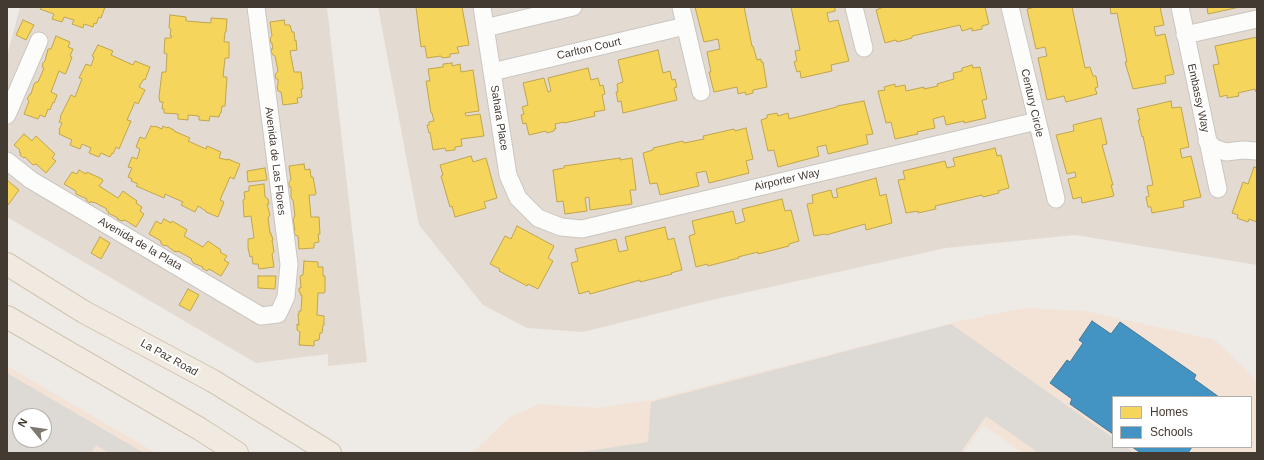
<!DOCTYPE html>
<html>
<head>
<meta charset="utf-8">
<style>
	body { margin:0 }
	#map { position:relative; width:1264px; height:460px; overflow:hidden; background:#eeeae5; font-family:Helvetica,sans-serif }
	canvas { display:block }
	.frame { position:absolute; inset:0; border:8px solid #433a32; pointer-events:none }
	.legend { position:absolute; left:1112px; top:396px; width:140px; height:52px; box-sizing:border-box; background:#fff; border:1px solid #b4b0ad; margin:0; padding:5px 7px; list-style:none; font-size:12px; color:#433a32 }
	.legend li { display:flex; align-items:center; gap:8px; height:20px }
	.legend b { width:20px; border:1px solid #b4b0ad }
	.north { position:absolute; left:12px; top:408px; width:40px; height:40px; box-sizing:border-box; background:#fff; border:1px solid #b4b0ad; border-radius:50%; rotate:299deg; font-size:11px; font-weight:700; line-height:16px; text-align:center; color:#433a32 }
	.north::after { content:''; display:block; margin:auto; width:14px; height:18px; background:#7f7871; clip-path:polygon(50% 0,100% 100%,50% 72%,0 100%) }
</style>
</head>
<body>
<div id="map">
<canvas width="1264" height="460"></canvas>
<div class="frame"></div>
<ul class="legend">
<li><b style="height:11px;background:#f6d55c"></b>Homes</li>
<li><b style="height:11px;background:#4393c3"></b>Schools</li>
</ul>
<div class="north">N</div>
</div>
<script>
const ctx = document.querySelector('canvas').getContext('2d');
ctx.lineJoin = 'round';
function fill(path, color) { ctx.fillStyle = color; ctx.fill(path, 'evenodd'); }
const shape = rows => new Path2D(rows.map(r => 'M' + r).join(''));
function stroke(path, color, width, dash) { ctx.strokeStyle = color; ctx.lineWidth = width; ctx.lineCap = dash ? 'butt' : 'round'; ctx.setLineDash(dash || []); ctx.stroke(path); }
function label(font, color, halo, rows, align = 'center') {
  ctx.font = font + ' Helvetica,sans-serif'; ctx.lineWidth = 4; ctx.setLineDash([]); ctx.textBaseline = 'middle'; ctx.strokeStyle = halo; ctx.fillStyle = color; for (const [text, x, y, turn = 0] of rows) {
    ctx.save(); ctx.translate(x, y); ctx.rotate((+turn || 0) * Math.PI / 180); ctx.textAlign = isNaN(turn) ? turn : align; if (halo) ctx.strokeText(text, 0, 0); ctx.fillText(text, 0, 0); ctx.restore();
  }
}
const residential = shape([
	[20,7,327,7,367,362,328,366,328,354,256,363,7,217,7,56],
	[378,7,1257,7,1257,265,1075,235,946,248,703,302,583,332,527,328,483,305,419,225]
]);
const commercial = shape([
	[1024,308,1085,311,1215,340,1257,381,1257,453,1023,453,983,425,963,453,472,453,510,417,540,404,597,408,651,400,956,322],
	[1113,397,1251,397,1251,447,1113,447],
	[7,366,156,453,7,453],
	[20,416,44,416,44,440,20,440]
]);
const parking = shape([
	[951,324,1113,438,1113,447,1126,447,1134,453,1039,453,986,416,960,453,574,453,648,442,651,402],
	[7,373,144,453,109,453,96,445,91,453,7,453],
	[20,416,44,416,44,440,20,440]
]);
const homes = shape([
	[41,7,105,7,101,18,99,17,96,24,94,23,93,27,84,24,83,28,72,24,74,20,64,17,62,22,52,19,54,14,40,9,41,7],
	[416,7,462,7,469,45,457,47,459,53,450,54,450,57,442,58,441,56,427,58,425,46,421,47,416,7],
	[695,7,744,7,752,46,753,46,757,60,761,59,761,62,763,62,767,87,753,90,753,93,746,95,745,92,738,94,737,87,714,92,709,72,711,72,707,52,720,49,718,39,704,42,695,7],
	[791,7,835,7,835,11,827,13,829,22,838,20,849,61,831,65,832,71,801,78,800,71,797,72,794,62,797,61,795,51,800,50,791,7],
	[884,7,985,7,989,24,982,26,982,29,972,31,972,28,962,31,960,25,912,36,912,38,897,42,896,40,885,43,876,10,884,7],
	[1036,7,1072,7,1085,68,1090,67,1093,76,1096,76,1098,87,1095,88,1097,94,1066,102,1064,96,1047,100,1038,58,1047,56,1045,47,1036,49,1027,9,1036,7],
	[1110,7,1160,7,1164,25,1154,27,1156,36,1165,34,1174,74,1165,76,1166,83,1133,89,1125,62,1127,62,1117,13,1111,14,1110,7],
	[1207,7,1240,7,1208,14,1207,7],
	[170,15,186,17,186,21,211,23,211,18,227,19,226,32,225,32,224,42,229,42,229,58,225,58,223,77,227,77,225,106,222,106,221,113,220,113,219,117,210,116,209,121,199,120,199,116,188,115,188,120,178,119,178,114,164,113,164,109,162,109,163,102,160,102,159,97,162,72,166,72,167,54,164,53,165,38,171,38,172,36,170,36,171,29,169,28,170,15],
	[23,20,34,25,26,40,16,35,23,20],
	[284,20,285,25,290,25,292,32,294,32,295,41,296,40,297,50,290,51,294,72,301,72,303,89,301,89,302,97,297,98,298,103,283,105,281,92,278,91,277,86,278,85,278,79,276,79,275,75,278,71,275,56,272,54,271,49,273,49,272,43,271,43,270,38,272,36,270,22,284,20],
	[56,36,70,42,68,47,73,49,70,56,72,57,66,73,65,74,59,71,51,92,57,95,54,103,53,102,50,110,48,109,45,117,40,115,38,119,24,114,29,101,27,99,30,94,31,94,34,84,36,82,38,82,44,68,42,67,43,65,42,64,45,61,48,49,51,49,56,36],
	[1257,37,1257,92,1256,92,1255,89,1238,93,1239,96,1227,98,1227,95,1220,97,1213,65,1219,64,1215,46,1257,37],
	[98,45,113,51,111,55,133,65,135,61,150,67,145,80,144,79,140,85,139,87,145,90,138,104,135,102,127,120,131,121,119,149,116,147,113,154,112,153,110,157,101,153,99,157,89,153,91,148,82,144,80,149,70,145,72,140,59,134,60,131,59,130,62,123,59,122,61,118,60,117,71,95,75,97,82,79,79,78,86,64,91,66,94,57,92,56,98,45],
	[658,50,663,73,670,71,672,80,675,79,677,87,674,88,677,100,623,113,621,101,618,102,616,92,618,92,617,84,623,82,618,60,658,50],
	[452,63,452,66,460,64,461,72,473,70,479,111,465,113,466,116,480,114,484,136,461,139,462,146,455,147,455,150,446,151,445,148,433,150,430,132,429,133,427,125,429,125,429,122,434,121,432,113,431,113,426,81,430,81,428,69,443,67,443,64,452,63],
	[972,65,973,68,980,67,987,99,982,100,986,118,964,123,964,121,946,125,944,116,933,119,935,128,917,132,918,134,895,139,891,122,886,123,878,91,885,90,884,87,895,84,895,87,905,85,906,91,924,87,924,89,938,86,937,84,954,79,953,73,962,71,962,68,972,65],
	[588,68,591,80,598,78,600,86,603,85,605,94,602,95,605,110,594,112,595,116,564,123,564,122,555,124,556,129,554,129,554,131,547,133,546,131,529,135,526,123,523,124,521,115,524,114,522,107,528,105,523,83,544,78,548,92,551,91,548,78,588,68],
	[864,101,873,134,866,135,868,144,828,154,826,145,817,147,819,156,778,167,774,150,768,151,761,120,767,118,767,115,777,113,778,116,788,113,789,119,837,107,837,106,864,101],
	[1171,101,1172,108,1181,107,1189,147,1180,149,1182,158,1191,156,1201,197,1183,201,1184,207,1152,213,1151,207,1148,207,1146,197,1149,196,1147,186,1153,185,1143,136,1142,137,1138,120,1140,120,1137,109,1171,101],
	[1101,118,1107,144,1102,145,1113,185,1111,185,1114,196,1082,203,1081,197,1073,199,1068,179,1076,177,1075,172,1067,174,1056,135,1074,131,1073,125,1101,118],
	[151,126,154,127,155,126,162,129,163,126,167,128,168,127,174,130,174,131,190,138,188,141,206,149,207,146,221,152,219,158,228,160,228,159,240,164,234,179,230,177,220,200,224,202,218,217,206,212,206,211,198,206,195,212,181,205,183,202,165,194,164,198,136,186,138,184,131,181,132,179,128,177,132,168,128,167,132,157,137,159,140,149,136,147,140,137,145,139,151,126],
	[746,128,753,159,746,161,749,173,709,183,706,171,696,173,699,186,660,195,657,183,650,184,643,153,653,150,653,148,683,141,684,143,704,139,703,136,734,129,735,131,746,128],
	[24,134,32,141,36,136,55,154,52,158,56,161,46,173,36,164,33,165,25,157,24,158,20,155,21,153,19,152,20,150,14,145,24,134],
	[995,148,997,156,1001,155,1009,188,998,191,999,193,983,197,982,195,935,206,936,209,918,213,918,211,906,213,898,180,905,179,903,171,945,161,947,168,955,166,953,158,995,148],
	[471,156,473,162,486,158,497,198,484,202,486,208,455,217,452,206,450,207,441,176,443,175,440,165,471,156],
	[620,158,620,160,632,158,636,190,630,190,632,204,590,210,589,197,585,198,587,211,565,214,563,201,557,202,553,170,564,168,564,166,620,158],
	[304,164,305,170,310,169,311,177,313,177,316,193,315,195,309,195,311,217,319,217,320,234,318,234,319,242,314,243,314,248,299,249,298,236,295,235,294,230,295,230,293,219,295,216,293,200,291,198,291,187,289,187,289,182,291,180,289,166,304,164],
	[1254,167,1257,168,1257,222,1249,219,1248,222,1237,218,1238,215,1232,213,1243,182,1248,184,1254,167],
	[265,168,267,180,248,182,247,171,265,168],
	[79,170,86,174,87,172,102,179,103,181,99,186,118,198,123,191,137,201,136,203,142,207,140,211,144,214,136,227,125,220,122,221,117,219,118,218,108,213,109,212,106,210,107,209,94,202,93,203,91,201,90,203,86,200,87,199,76,194,76,191,64,184,72,172,77,174,79,170],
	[876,178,880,196,886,194,892,223,866,230,865,224,826,235,825,234,814,236,807,204,813,203,812,195,831,190,833,198,838,197,836,189,876,178],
	[7,180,19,190,8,205,7,204,7,180],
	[264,184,265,197,268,199,269,204,267,204,270,215,268,218,270,233,271,233,271,236,272,236,273,240,272,240,274,252,272,254,274,267,259,269,258,264,253,264,252,256,250,257,248,248,248,239,254,238,251,216,244,217,243,200,245,199,244,192,249,191,249,186,264,184],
	[782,199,785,211,791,210,799,241,789,244,789,246,758,254,758,252,738,257,739,258,708,266,707,264,696,267,689,236,695,234,692,221,733,211,736,224,745,221,742,209,782,199],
	[164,219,171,223,172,221,186,229,187,230,184,236,203,247,208,241,221,250,220,252,227,256,224,260,229,263,221,276,209,269,207,271,202,268,203,267,193,263,193,262,191,260,192,259,178,251,177,252,175,251,175,252,166,245,165,246,161,244,161,241,149,234,156,221,161,224,164,219],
	[517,226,554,246,548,258,553,261,538,289,528,284,527,286,499,271,500,269,490,264,505,236,511,239,517,226],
	[665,227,668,240,674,238,682,270,671,273,672,274,640,282,640,280,590,294,589,291,579,294,571,263,578,261,575,249,616,239,619,252,628,250,625,237,665,227],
	[100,237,110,243,101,259,91,253,100,237],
	[304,261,318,262,318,267,323,267,323,276,325,276,325,292,324,293,318,293,317,315,324,316,324,325,323,325,322,333,320,333,319,340,314,341,314,346,299,345,300,332,297,330,297,324,299,325,298,314,299,314,299,311,301,311,302,295,300,295,301,293,299,292,299,288,301,288,300,276,303,275,304,261],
	[258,276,276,276,275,289,258,288,258,276],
	[188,289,199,295,190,311,179,305,188,289]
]);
const schools = shape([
	[1092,321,1111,334,1120,322,1196,375,1194,379,1219,397,1113,397,1113,434,1070,404,1072,399,1050,383,1067,360,1070,362,1083,343,1079,340,1092,321],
	[1132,447,1192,447,1188,453,1141,453,1132,447]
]);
const minor = shape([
	[482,7,508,175,518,198,538,218,561,227,582,229,1037,121],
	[681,7,701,92],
	[854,7,864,48],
	[1010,7,1056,199],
	[1180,7,1218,189],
	[485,28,573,7],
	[1185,35,1257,19],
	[492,72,685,26],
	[7,115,39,41],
	[1207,141,1214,148,1226,152,1243,150,1257,151],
	[7,161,31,180,261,316,278,314,286,297,289,264,256,7]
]);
const primary = shape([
	[7,264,84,312,213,381,330,453],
	[7,317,200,429,237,453]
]);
const streetNames = [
	["Carlton Court",589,49,-13],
	["Embassy Way",1198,98,78],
	["Century Circle",1032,103,77],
	["Sahara Place",499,118,81],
	["Avenida de Las Flores",275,161,83],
	["Airporter Way",787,180,-13],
	["Avenida de la Plata",140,244,30],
	["La Paz Road",169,358,29]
];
fill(residential, '#e3dbd2');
fill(commercial, '#f2e3d6');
fill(parking, '#ddd9d5');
fill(homes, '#f6d55c');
stroke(homes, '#c0a64f', 1);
fill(schools, '#4393c3');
stroke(schools, '#437898', 1);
stroke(minor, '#cac6c1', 19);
stroke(primary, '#d1c4b1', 24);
stroke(minor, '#fcfcfb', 17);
stroke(primary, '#f0eae1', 22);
label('11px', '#433a32', '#fff', streetNames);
</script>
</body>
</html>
